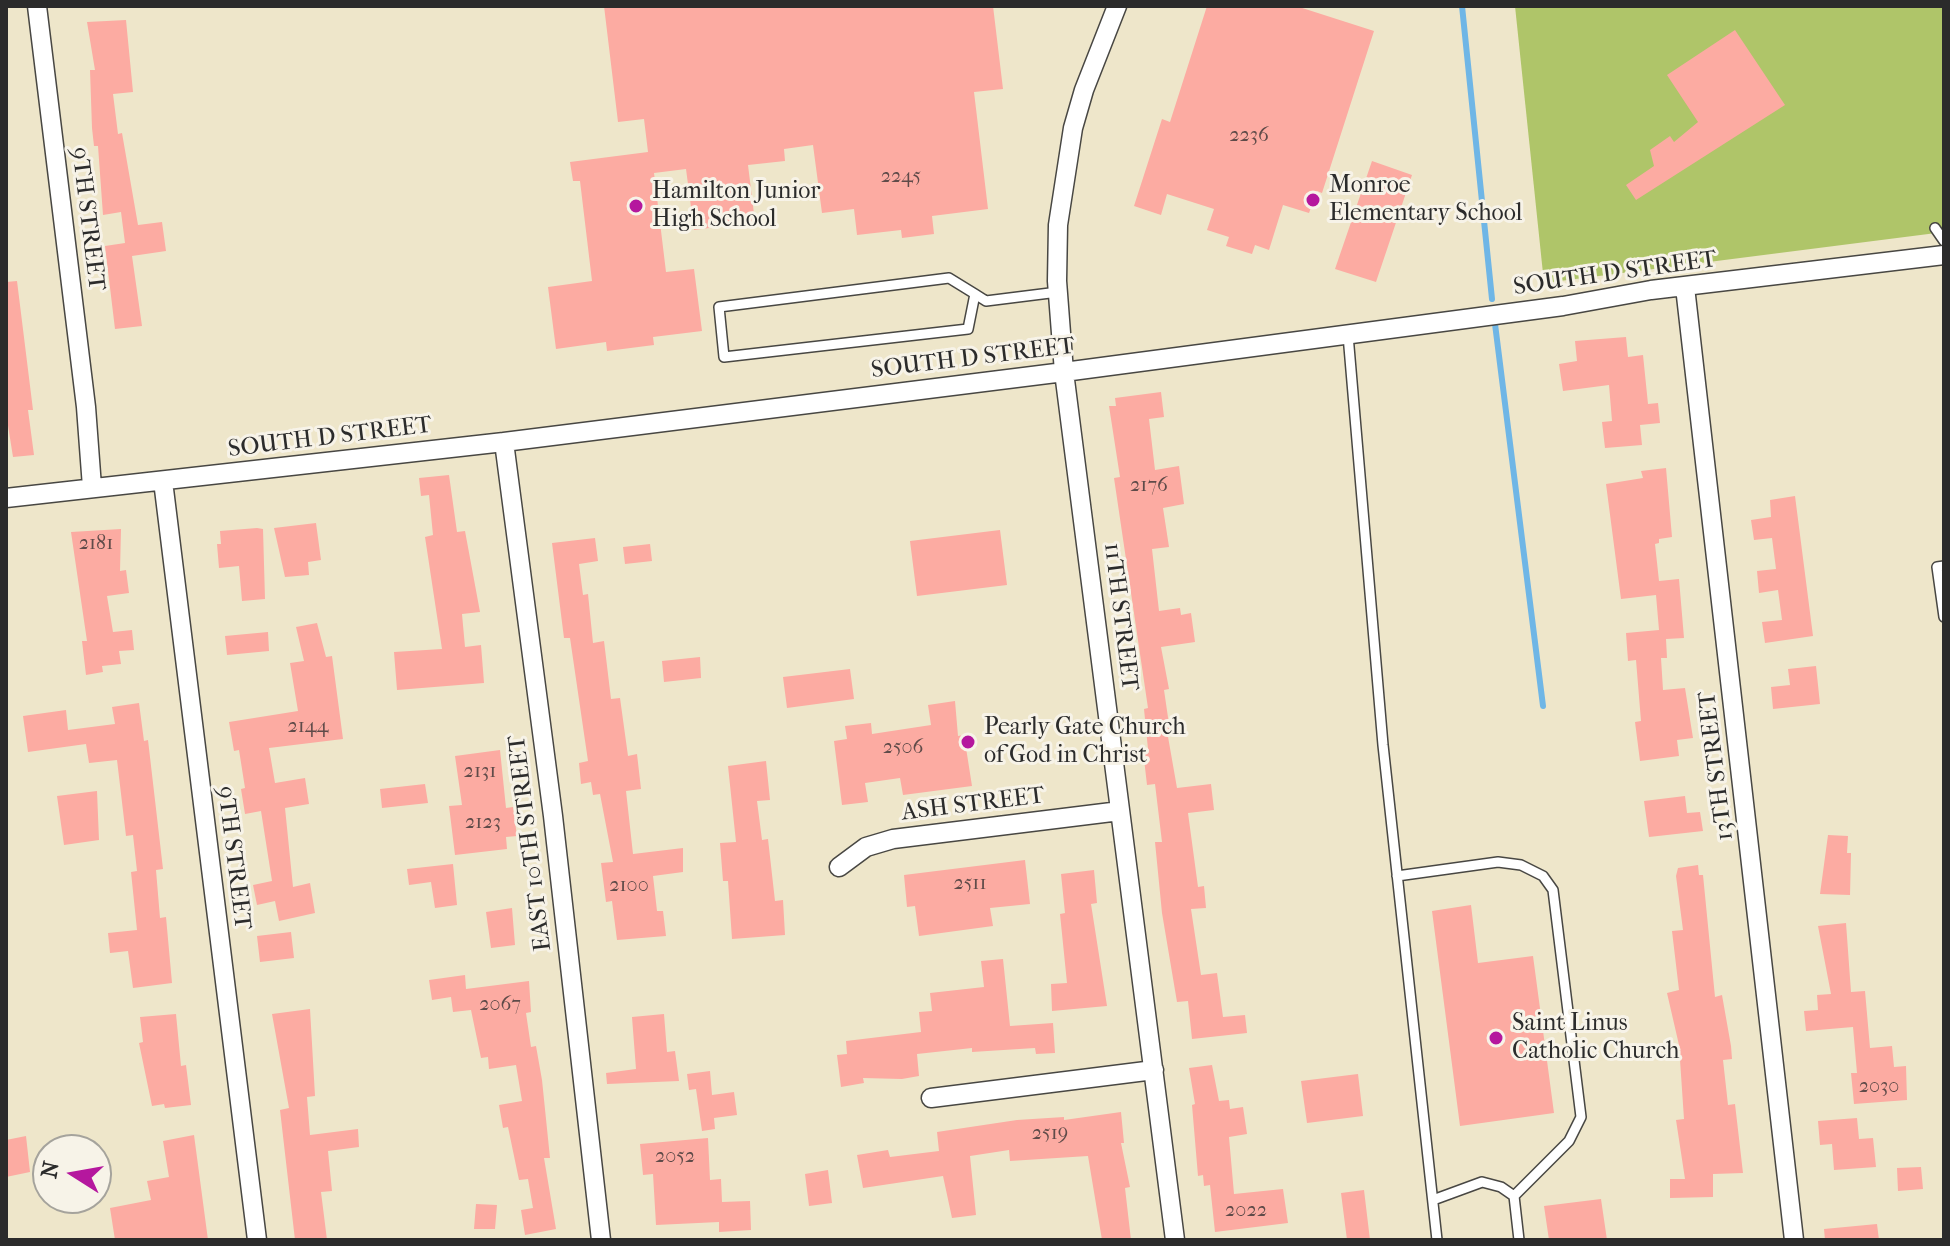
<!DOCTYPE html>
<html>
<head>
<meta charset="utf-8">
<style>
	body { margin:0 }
	#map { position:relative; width:1950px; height:1246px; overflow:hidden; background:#eee6ca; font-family:"IM FELL French Canon",serif }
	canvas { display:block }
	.frame { position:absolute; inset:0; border:8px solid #2b2b2b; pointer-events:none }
	.north { position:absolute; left:32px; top:1134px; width:80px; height:80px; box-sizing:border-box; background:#f7f3e8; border:2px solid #a5a39c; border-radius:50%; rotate:281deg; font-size:22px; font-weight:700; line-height:32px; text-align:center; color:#2b2b2b }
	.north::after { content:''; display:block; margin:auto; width:28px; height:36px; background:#b5179e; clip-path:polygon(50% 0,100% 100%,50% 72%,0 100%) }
</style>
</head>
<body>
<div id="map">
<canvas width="1950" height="1246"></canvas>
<div class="frame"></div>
<div class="north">N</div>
</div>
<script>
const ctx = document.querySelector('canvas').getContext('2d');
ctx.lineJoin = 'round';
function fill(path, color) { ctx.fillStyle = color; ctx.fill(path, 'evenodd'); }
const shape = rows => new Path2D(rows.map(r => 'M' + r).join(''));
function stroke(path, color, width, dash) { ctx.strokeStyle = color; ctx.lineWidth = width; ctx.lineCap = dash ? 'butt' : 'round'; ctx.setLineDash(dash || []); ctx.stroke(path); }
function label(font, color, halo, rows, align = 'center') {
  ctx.font = font + ' "IM FELL French Canon",serif'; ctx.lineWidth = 6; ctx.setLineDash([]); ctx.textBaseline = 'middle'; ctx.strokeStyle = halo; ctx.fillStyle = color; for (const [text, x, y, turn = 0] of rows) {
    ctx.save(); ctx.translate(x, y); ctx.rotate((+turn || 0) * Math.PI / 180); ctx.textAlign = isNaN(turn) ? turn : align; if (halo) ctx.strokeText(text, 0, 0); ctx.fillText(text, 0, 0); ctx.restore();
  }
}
const green = shape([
	[1515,6,1944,6,1944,232,1544,283]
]);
const stream = shape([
	[1462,6,1492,299],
	[1494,316,1543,706]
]);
const building = shape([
	[604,6,993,6,1003,89,974,92,988,209,932,216,934,234,902,238,901,230,857,235,854,209,822,213,813,145,784,149,785,161,748,165,755,222,694,230,686,169,654,173,666,272,694,269,702,331,653,337,654,345,607,351,606,342,556,349,548,287,592,281,580,181,573,181,570,162,648,152,644,119,618,122],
	[1207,6,1296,6,1374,31,1322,193,1317,191,1309,213,1283,205,1269,250,1255,245,1252,254,1226,246,1229,237,1207,230,1214,209,1167,194,1161,215,1134,206,1162,119,1170,122],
	[126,20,133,92,113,94,118,134,122,133,138,225,162,222,166,251,132,256,142,326,115,329,105,246,125,243,121,212,103,215,98,146,94,146,92,128,90,70,95,70,87,22],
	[1735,30,1785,105,1636,200,1626,185,1654,166,1650,150,1670,136,1674,142,1698,122,1667,75],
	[1372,161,1412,175,1376,282,1335,269],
	[17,281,33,410,28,410,34,455,13,457,6,413,6,282],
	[1626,337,1628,357,1643,355,1648,404,1658,403,1660,423,1640,425,1642,445,1605,448,1602,422,1612,421,1609,385,1563,391,1559,364,1577,361,1575,341],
	[1161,392,1164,417,1149,419,1155,470,1179,466,1184,504,1163,508,1169,547,1152,549,1159,611,1180,608,1181,615,1191,613,1195,642,1161,647,1169,689,1164,690,1170,731,1167,731,1177,788,1211,784,1214,810,1188,813,1198,887,1204,886,1206,908,1191,909,1201,975,1217,973,1223,1017,1245,1015,1247,1033,1192,1039,1188,1001,1177,1002,1162,913,1155,842,1162,842,1155,784,1147,785,1143,750,1148,749,1144,709,1148,708,1114,478,1120,477,1109,406,1116,406,1115,398],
	[1666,468,1672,537,1659,539,1659,543,1655,544,1659,581,1679,579,1684,638,1666,639,1667,658,1661,658,1663,690,1685,688,1693,738,1677,740,1679,756,1640,761,1635,722,1641,721,1636,660,1628,661,1626,633,1659,630,1656,595,1621,599,1606,484,1643,478,1641,471],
	[449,475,457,532,465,531,480,612,462,614,465,647,481,645,484,683,397,690,394,652,442,649,425,537,433,535,429,495,421,496,419,478],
	[1795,496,1813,636,1765,643,1762,622,1782,620,1778,590,1759,593,1757,571,1776,569,1772,538,1754,540,1751,520,1771,517,1770,500],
	[316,523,321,560,308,562,309,575,285,577,274,528],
	[257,528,263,529,265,599,242,601,239,566,219,568,217,544,221,544,220,531],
	[121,529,120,571,126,570,129,593,107,596,113,632,132,630,134,650,119,651,121,664,102,666,103,672,86,675,82,641,87,641,71,532],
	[1000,530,1007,585,917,596,910,541],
	[595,538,598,561,579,564,583,595,588,594,593,643,604,641,611,699,620,698,628,756,637,754,641,789,626,791,633,854,683,848,683,872,653,876,657,911,663,911,666,936,617,940,612,901,606,902,601,863,613,862,600,794,593,795,591,782,581,784,579,763,588,761,570,638,564,638,552,543],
	[650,544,652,561,625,564,623,547],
	[317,623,326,657,332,656,343,739,269,748,275,783,305,778,309,804,285,808,293,887,310,883,315,913,279,921,275,901,257,905,253,885,272,881,261,811,245,814,241,789,245,788,239,750,234,751,229,722,298,711,290,663,304,661,296,627],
	[268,632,269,651,227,655,225,636],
	[700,657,701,678,664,682,662,661],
	[1816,666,1820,704,1773,709,1771,687,1790,685,1788,669],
	[850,669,854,699,787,708,783,677],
	[955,701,958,736,964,735,972,786,903,795,900,778,865,783,868,802,842,805,834,741,847,739,845,726,871,723,872,734,931,725,928,705],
	[139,703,144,741,148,740,163,869,156,870,160,918,166,917,172,983,133,988,128,951,110,953,108,933,137,930,131,872,137,871,133,835,126,836,117,760,89,763,86,744,28,752,23,716,66,710,68,730,115,724,112,707],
	[500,750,506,808,513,807,517,836,506,837,507,849,455,855,449,806,462,805,455,756],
	[766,761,770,800,757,801,762,840,768,839,775,901,783,900,785,935,732,939,728,881,723,881,720,843,736,842,728,766],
	[425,784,428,803,382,808,380,789],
	[97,791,99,840,64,845,57,796],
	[1685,796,1687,813,1700,812,1703,831,1649,837,1644,801],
	[1828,835,1848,836,1847,853,1851,853,1850,895,1820,894],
	[1025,860,1030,904,990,908,993,926,919,936,915,906,907,907,904,875],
	[453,864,457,905,435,908,431,882,409,885,407,869],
	[1698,865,1699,875,1703,875,1715,997,1722,995,1731,1046,1732,1059,1723,1060,1728,1105,1735,1104,1743,1173,1713,1174,1713,1197,1670,1198,1670,1179,1685,1179,1676,1120,1684,1119,1679,1045,1667,993,1679,990,1672,931,1683,930,1676,876,1678,868],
	[1094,870,1097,903,1091,904,1107,1006,1052,1011,1051,984,1067,983,1060,914,1065,913,1061,874],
	[1471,905,1478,963,1533,956,1554,1113,1460,1126,1432,911],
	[512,908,515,945,491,948,486,912],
	[1846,923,1851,992,1865,991,1870,1048,1892,1046,1894,1067,1906,1066,1907,1100,1854,1104,1851,1073,1857,1073,1853,1027,1806,1031,1804,1011,1818,1010,1817,995,1831,994,1818,926],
	[291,932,294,958,260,962,257,936],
	[1003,959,1010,1026,1053,1023,1055,1053,1036,1054,1035,1048,972,1052,972,1048,917,1054,919,1076,902,1079,863,1078,864,1083,841,1087,837,1055,847,1054,846,1041,921,1032,919,1012,932,1011,930,993,984,987,981,961],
	[465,975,466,989,529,981,531,1012,526,1013,531,1047,536,1046,542,1080,550,1158,544,1158,556,1229,525,1235,521,1210,533,1208,528,1179,519,1180,508,1127,503,1128,499,1105,522,1101,516,1065,489,1069,488,1057,481,1058,471,1010,453,1012,451,997,432,1000,429,980],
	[310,1009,315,1096,307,1097,310,1135,358,1129,359,1147,328,1151,332,1191,321,1192,327,1240,295,1240,280,1110,289,1108,272,1014],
	[176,1014,181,1066,186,1065,191,1105,165,1108,164,1104,152,1106,139,1043,143,1042,140,1017],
	[664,1014,667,1052,675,1051,679,1081,607,1084,606,1073,636,1069,632,1017],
	[1212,1065,1219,1101,1229,1100,1230,1109,1243,1107,1247,1134,1229,1137,1234,1194,1283,1189,1288,1223,1215,1232,1210,1185,1204,1186,1203,1175,1198,1176,1192,1105,1195,1104,1189,1068],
	[710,1071,712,1095,734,1092,737,1115,714,1118,715,1129,702,1131,696,1089,689,1090,687,1074],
	[1358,1074,1363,1116,1307,1123,1301,1081],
	[1121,1112,1124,1143,1121,1143,1130,1187,1125,1188,1131,1240,1102,1240,1088,1156,1010,1161,1009,1150,970,1156,976,1215,952,1218,943,1176,863,1188,857,1155,888,1150,890,1157,939,1151,937,1132,1017,1120,1064,1117,1064,1120],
	[1857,1118,1859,1139,1873,1138,1876,1167,1834,1170,1832,1144,1820,1145,1818,1121],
	[194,1135,208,1240,115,1240,110,1208,151,1200,147,1181,169,1177,163,1141],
	[26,1136,30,1172,6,1177,6,1140],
	[708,1138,710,1180,721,1179,722,1202,750,1201,751,1230,719,1232,719,1222,656,1225,653,1174,643,1175,640,1144],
	[1921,1167,1923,1189,1898,1191,1897,1168],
	[828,1170,832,1203,809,1206,805,1174],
	[1364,1190,1370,1240,1347,1240,1341,1193],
	[1601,1199,1607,1240,1549,1240,1544,1206],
	[476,1204,497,1205,495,1229,474,1229],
	[1877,1224,1879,1240,1825,1240,1824,1229]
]);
const service = shape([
	[1935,228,1944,241],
	[975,294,968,329,724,357,719,307,949,278,975,294,986,301,1058,292],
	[1348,335,1383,745,1437,1240],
	[1944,566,1937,567,1944,617],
	[1397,876,1498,862,1521,865,1543,876,1553,890,1581,1117,1569,1141,1514,1196],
	[1433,1200,1482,1182,1501,1187,1514,1196,1519,1240]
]);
const minor = shape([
	[37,6,86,407,92,487],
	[1117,6,1084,90,1073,128,1058,225,1057,281,1064,372,1175,1240],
	[1685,287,1794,1240],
	[504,442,553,816,601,1240],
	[163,481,257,1240],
	[6,498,504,442,1064,372,1563,306,1651,290,1944,255],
	[839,867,866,847,893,839,1120,811],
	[931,1098,1154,1070]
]);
const markers = [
	[1313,200,8,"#b5179e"],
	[636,206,8,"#b5179e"],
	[968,742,8,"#b5179e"],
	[1496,1038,8,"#b5179e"]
];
const numberNames = [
	["2236",1249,136],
	["2245",901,177],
	["2176",1149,486],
	["2181",96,544],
	["2144",308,727],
	["2506",903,748],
	["2131",480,772],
	["2123",483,823],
	["2511",970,884],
	["2100",629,886],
	["2067",500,1005],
	["2030",1879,1087],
	["2519",1050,1134],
	["2052",675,1157],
	["2022",1246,1211]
];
const poiNames = [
	["Monroe",1329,186],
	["Elementary School",1329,214],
	["Hamilton Junior",652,192],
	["High School",652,220],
	["Pearly Gate Church",984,728],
	["of God in Christ",984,756],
	["Saint Linus",1512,1024],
	["Catholic Church",1512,1052]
];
const streetNames = [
	["9TH STREET",87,219,83],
	["SOUTH D STREET",1615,274,-8],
	["SOUTH D STREET",973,359,-7],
	["SOUTH D STREET",330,438,-7],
	["11TH STREET",1120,617,83],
	["13TH STREET",1717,766,-97],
	["ASH STREET",973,805,-7],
	["EAST 10TH STREET",531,843,-97],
	["9TH STREET",233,858,83]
];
fill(green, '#afc569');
stroke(stream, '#6fb6e6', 6);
fill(building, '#fcaba2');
stroke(service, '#484743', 12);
stroke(minor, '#484743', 21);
stroke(service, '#fff', 9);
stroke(minor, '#fff', 18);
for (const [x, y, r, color] of markers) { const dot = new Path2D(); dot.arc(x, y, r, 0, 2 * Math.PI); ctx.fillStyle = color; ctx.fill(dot); stroke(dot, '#f7f3e8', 3); }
label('20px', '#5f4b49', null, numberNames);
label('24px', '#2b2b2b', '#f7f3e8', poiNames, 'left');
label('24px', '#2b2b2b', '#f7f3e8', streetNames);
</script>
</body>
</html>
